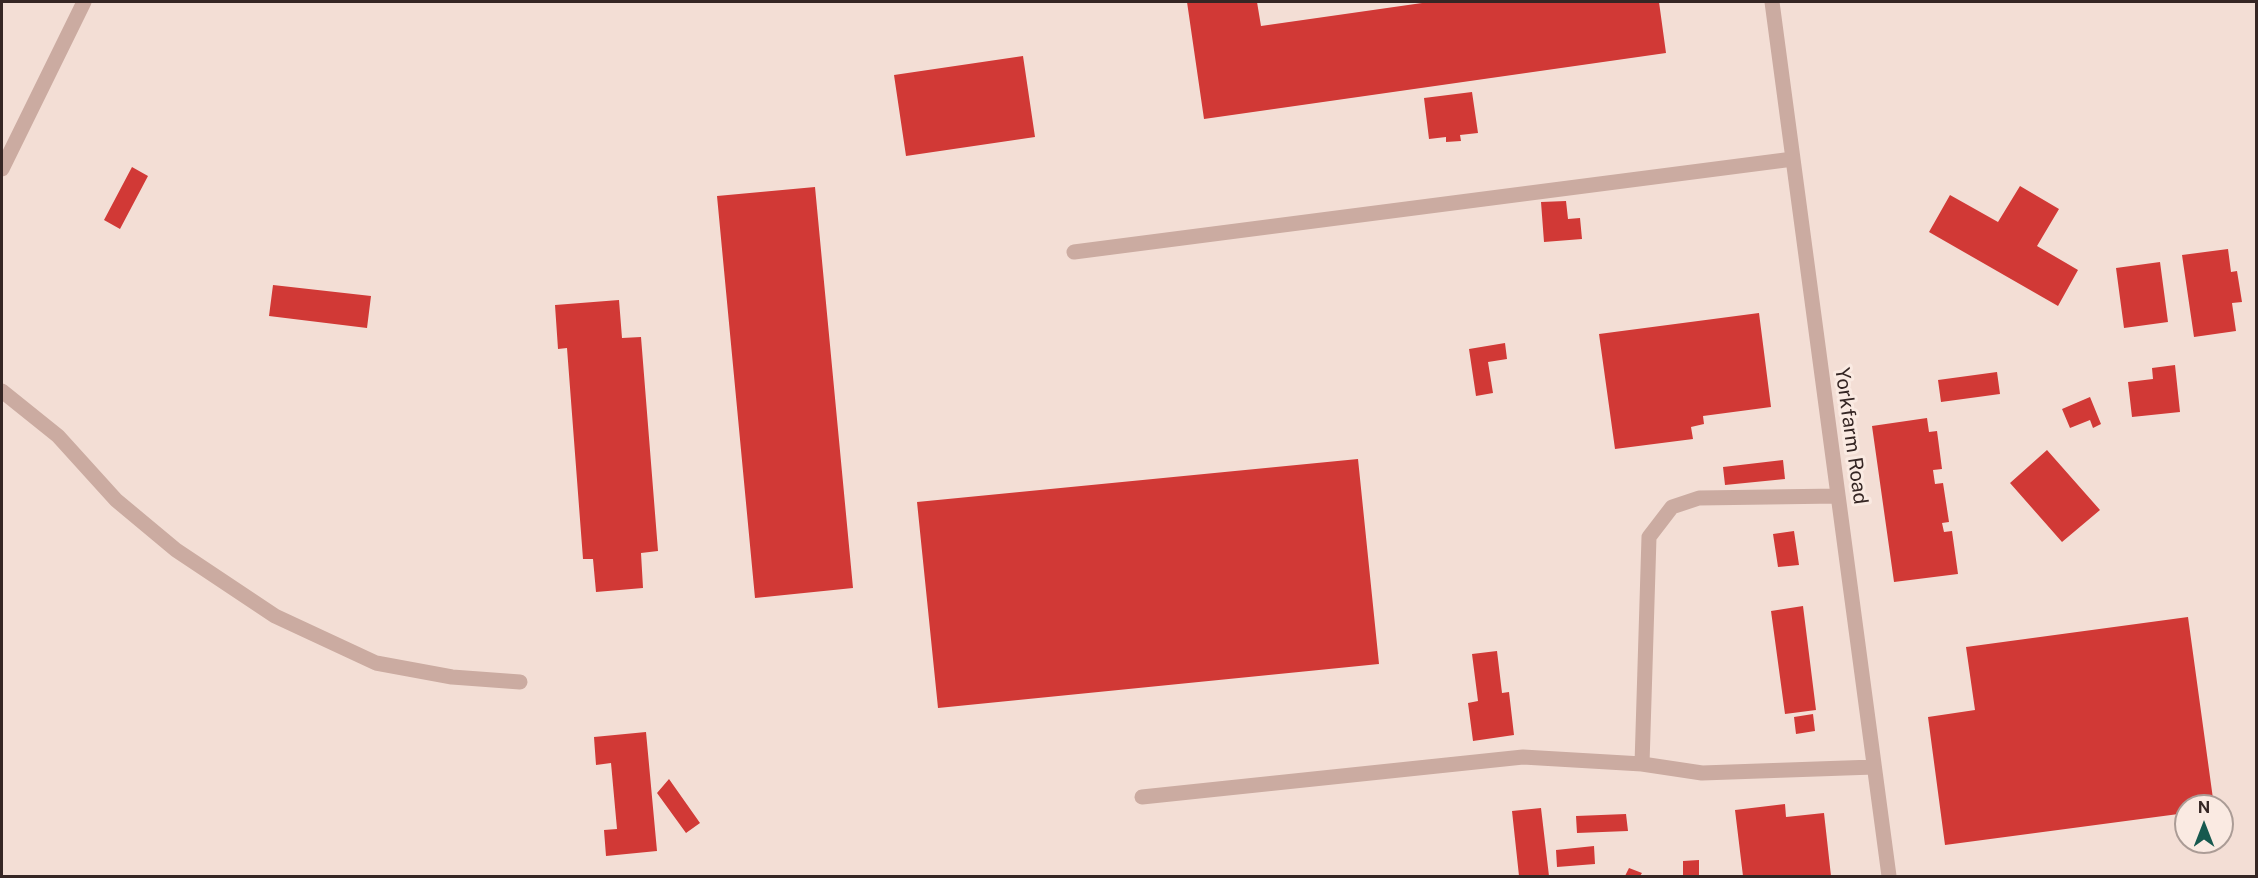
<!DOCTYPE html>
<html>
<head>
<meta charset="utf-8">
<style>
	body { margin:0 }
	#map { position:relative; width:2258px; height:878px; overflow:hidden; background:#f3ded5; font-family:"Public Sans",sans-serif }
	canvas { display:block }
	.frame { position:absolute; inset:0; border:3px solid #352624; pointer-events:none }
	.north { position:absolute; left:2174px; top:794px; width:60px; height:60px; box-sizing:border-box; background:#faeae2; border:2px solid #ab9c96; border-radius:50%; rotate:0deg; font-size:16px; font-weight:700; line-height:24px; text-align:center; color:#352624 }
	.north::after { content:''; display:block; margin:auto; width:21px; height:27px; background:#17594f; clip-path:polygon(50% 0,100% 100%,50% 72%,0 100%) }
</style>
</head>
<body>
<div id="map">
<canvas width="2258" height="878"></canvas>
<div class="frame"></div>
<div class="north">N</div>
</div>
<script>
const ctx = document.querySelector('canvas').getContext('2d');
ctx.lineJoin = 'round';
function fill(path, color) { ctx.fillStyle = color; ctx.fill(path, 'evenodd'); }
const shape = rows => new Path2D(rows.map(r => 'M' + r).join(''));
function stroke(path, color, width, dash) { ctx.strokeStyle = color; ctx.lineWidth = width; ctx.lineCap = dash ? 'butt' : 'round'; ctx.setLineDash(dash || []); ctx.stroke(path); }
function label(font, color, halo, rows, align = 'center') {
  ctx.font = font + ' "Public Sans",sans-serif'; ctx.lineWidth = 6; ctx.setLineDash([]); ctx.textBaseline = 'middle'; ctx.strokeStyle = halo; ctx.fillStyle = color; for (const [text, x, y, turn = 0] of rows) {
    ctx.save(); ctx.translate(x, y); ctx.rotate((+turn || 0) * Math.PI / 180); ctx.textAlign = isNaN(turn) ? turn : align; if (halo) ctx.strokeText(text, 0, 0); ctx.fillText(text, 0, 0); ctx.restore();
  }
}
const building = shape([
	[1187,2,1257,2,1261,26,1429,2,1659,2,1666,53,1204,119],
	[1023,56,1035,137,906,156,894,75],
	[1472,92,1478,133,1460,135,1461,141,1446,142,1446,137,1429,139,1424,98],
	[132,167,148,176,120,229,104,220],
	[2020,186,2059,209,2037,246,2078,270,2058,306,1929,232,1950,195,1998,222],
	[815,187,853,588,755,598,717,196],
	[1566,201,1568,219,1580,218,1582,239,1544,242,1541,202],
	[2228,249,2231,272,2237,271,2242,302,2232,303,2236,331,2194,337,2182,255],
	[2160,262,2168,322,2124,328,2116,268],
	[273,285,371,296,367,328,269,316],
	[619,300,622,338,641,337,658,551,641,553,643,588,596,592,593,559,583,559,567,348,558,349,555,305],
	[1759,313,1771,407,1703,416,1704,424,1691,427,1693,439,1615,449,1599,334],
	[1505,343,1507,359,1488,362,1493,393,1476,396,1469,349],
	[2175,365,2180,412,2132,417,2128,382,2153,379,2152,368],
	[1997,372,2000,394,1941,402,1938,380],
	[2090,397,2101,424,2093,428,2090,420,2070,428,2062,409],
	[1927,418,1929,432,1937,431,1942,469,1933,470,1935,484,1943,483,1949,522,1942,523,1944,532,1952,531,1958,574,1894,582,1872,426],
	[2047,450,2100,510,2062,542,2010,483],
	[1358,459,1379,664,938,708,917,502],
	[1783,460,1785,479,1725,485,1723,467],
	[1794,531,1799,565,1778,567,1773,534],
	[1803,606,1816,710,1785,714,1771,611],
	[2188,617,2214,806,2186,806,2186,813,1945,845,1928,717,1975,710,1966,647],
	[1497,651,1502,693,1509,692,1514,735,1473,741,1468,703,1478,701,1472,654],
	[1813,714,1815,731,1796,734,1794,717],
	[646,732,657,851,606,856,604,830,617,829,611,763,596,765,594,737],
	[669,779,700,823,686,833,657,793],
	[1785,804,1786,817,1824,813,1831,876,1743,876,1735,810],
	[1541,808,1549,876,1519,876,1512,811],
	[1626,814,1628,831,1577,833,1576,816],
	[1594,846,1595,864,1557,867,1556,850],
	[1699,860,1699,876,1683,876,1683,861],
	[1629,868,1642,873,1640,876,1625,876]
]);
const minor = shape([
	[1772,2,1889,876],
	[2,169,84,2],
	[1074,252,1793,159],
	[2,391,58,436,116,500,176,550,275,616,376,663,452,677,520,682],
	[1642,764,1649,537,1672,507,1699,498,1838,496],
	[1142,797,1523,757,1642,764,1702,773,1874,767]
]);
const streetNames = [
	["Yorkfarm Road",1851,436,82]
];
fill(building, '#d13936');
stroke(minor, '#cbaba1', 15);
label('20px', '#352624', '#faeae2', streetNames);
</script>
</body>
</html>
